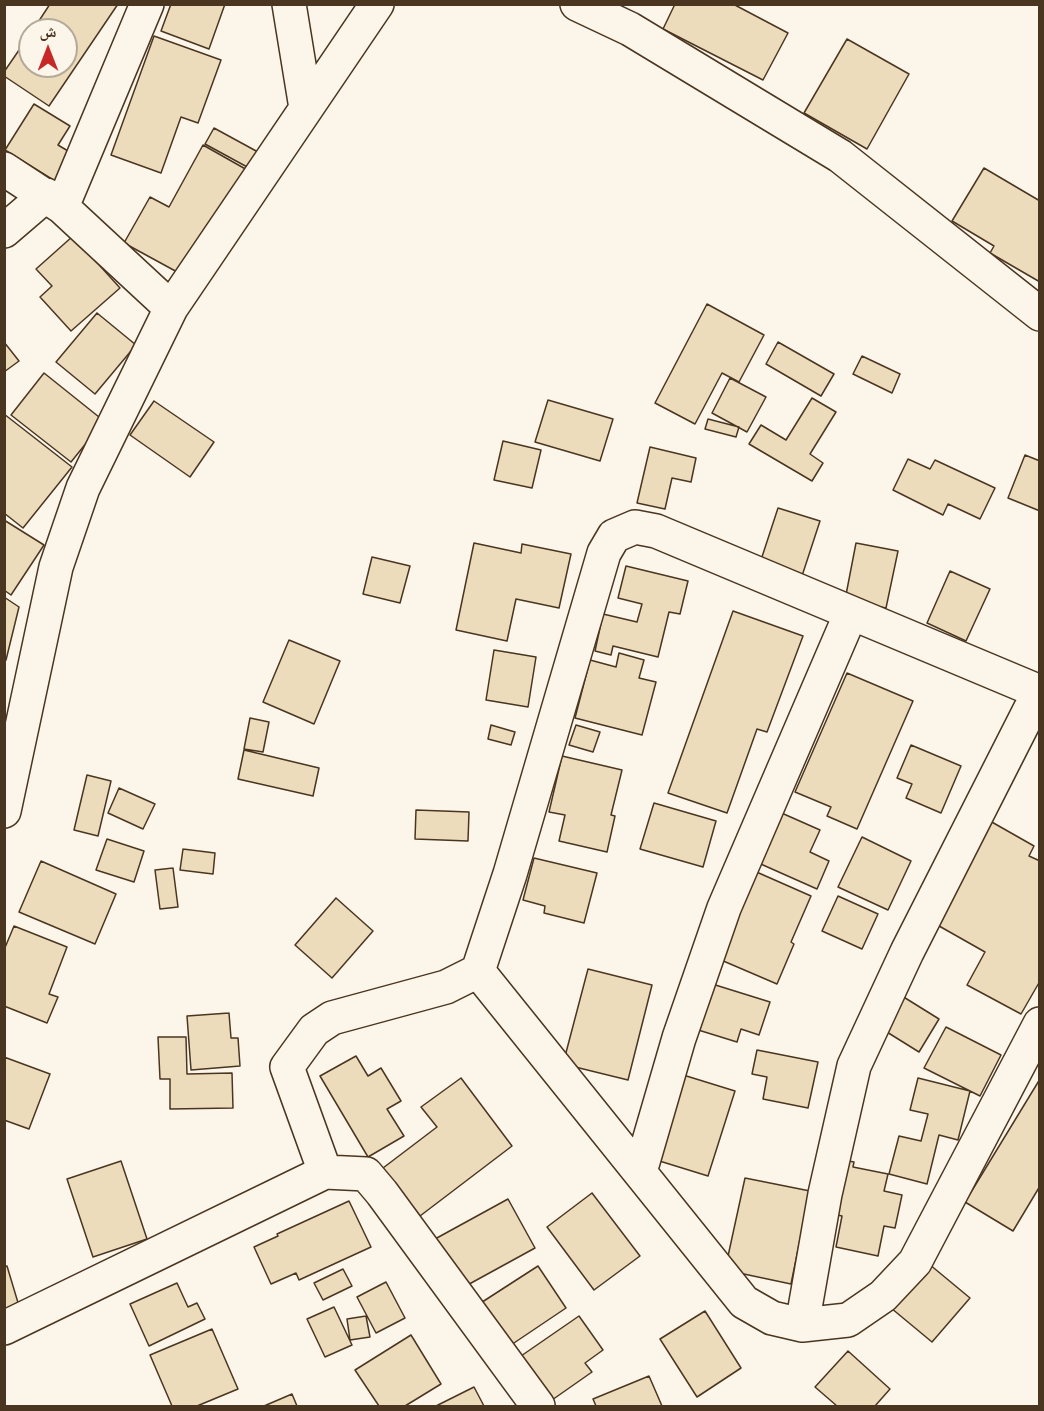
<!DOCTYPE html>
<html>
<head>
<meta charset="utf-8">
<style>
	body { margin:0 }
	#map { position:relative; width:1044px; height:1411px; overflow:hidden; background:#fbf6e9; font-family:Poppins,"Noto Naskh Arabic",sans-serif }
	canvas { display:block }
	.frame { position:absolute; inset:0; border:6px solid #4a3520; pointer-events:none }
	.north { position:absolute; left:18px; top:18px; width:60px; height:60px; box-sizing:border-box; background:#fbf6e9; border:2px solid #b4a999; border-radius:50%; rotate:0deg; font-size:16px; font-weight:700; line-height:24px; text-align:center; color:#4a3520 }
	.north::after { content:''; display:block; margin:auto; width:21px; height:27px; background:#c62828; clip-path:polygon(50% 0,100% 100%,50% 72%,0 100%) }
</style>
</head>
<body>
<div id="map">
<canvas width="1044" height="1411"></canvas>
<div class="frame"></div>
<div class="north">ش</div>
</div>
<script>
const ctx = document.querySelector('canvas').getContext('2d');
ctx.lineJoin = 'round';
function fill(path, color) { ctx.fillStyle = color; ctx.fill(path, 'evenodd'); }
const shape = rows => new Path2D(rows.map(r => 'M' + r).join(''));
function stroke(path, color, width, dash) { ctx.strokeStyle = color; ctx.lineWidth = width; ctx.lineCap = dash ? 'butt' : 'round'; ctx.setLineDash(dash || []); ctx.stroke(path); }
const building = shape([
	[50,4,118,4,49,106,4,76,4,72,30,34,30,66,66,66,66,30,33,30,50,4],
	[171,4,225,4,209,49,161,31,171,4],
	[675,4,733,4,788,33,763,80,663,29,675,4],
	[154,36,221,60,198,123,181,117,161,173,111,155,154,36],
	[847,39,909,74,867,149,804,113,847,39],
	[34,104,70,126,58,145,73,154,55,181,5,150,34,104],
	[214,128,258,152,249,168,205,144,214,128],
	[203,145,249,171,190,279,124,243,150,197,169,207,203,145],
	[984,168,1040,201,1040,282,990,253,994,246,952,221,984,168],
	[73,236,120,288,71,331,40,297,52,286,36,269,73,236],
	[707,304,764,335,739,382,722,373,695,424,655,403,707,304],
	[97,313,136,345,95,394,56,362,97,313],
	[4,342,19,361,4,372,4,342],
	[778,342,834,374,821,396,766,364,778,342],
	[862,356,900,374,892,393,853,374,862,356],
	[44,373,104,421,71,462,11,415,44,373],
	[730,378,766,397,747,432,712,413,730,378],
	[812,398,836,412,810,454,823,463,812,481,749,444,761,425,786,440,812,398],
	[548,400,613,419,600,461,535,442,548,400],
	[154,401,214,442,190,477,130,435,154,401],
	[4,414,72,467,23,528,4,513,4,414],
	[708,419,739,427,736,437,705,429,708,419],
	[503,441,541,450,532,488,494,480,503,441],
	[650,447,696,458,691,482,672,478,665,509,637,503,650,447],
	[1025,455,1040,461,1040,511,1008,498,1025,455],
	[908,459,930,469,935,460,995,488,980,519,948,504,943,515,893,490,908,459],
	[778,508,820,521,801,579,759,566,778,508],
	[4,520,44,545,11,595,4,590,4,520],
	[474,543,521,553,522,544,571,554,559,608,516,599,507,641,456,630,474,543],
	[856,543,898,551,886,608,845,600,856,543],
	[372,557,410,566,400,603,363,594,372,557],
	[626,566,688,581,680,614,669,612,658,657,613,646,611,655,595,651,603,614,637,622,642,604,618,598,626,566],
	[950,571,990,589,966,641,927,623,950,571],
	[4,597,19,607,6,660,4,660,4,597],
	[733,611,803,636,767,732,757,729,727,813,668,793,733,611],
	[289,640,340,661,314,724,263,702,289,640],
	[494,650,536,657,528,707,486,700,494,650],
	[619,653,644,660,639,678,656,682,642,735,575,718,590,660,616,667,619,653],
	[847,673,913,701,857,829,827,816,831,807,795,792,847,673],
	[250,718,269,722,263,752,244,749,250,718],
	[491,725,515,732,511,745,488,739,491,725],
	[576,725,600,732,593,752,569,745,576,725],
	[911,745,961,766,941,813,906,798,912,784,897,778,911,745],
	[244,750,319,768,313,796,238,779,244,750],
	[562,756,622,770,611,815,615,816,607,852,559,841,565,815,549,812,562,756],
	[87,775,111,781,98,836,74,830,87,775],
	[119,788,155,804,143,829,108,813,119,788],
	[654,803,716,821,703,867,640,849,654,803],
	[416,810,469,812,468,841,415,839,416,810],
	[777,811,820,830,810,852,829,861,817,889,754,861,777,811],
	[990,821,1034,846,1029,856,1040,861,1040,981,1021,1014,967,985,985,952,932,922,990,821],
	[862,837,911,861,888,910,838,887,862,837],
	[107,839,144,851,134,882,96,870,107,839],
	[183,849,215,853,213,874,180,870,183,849],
	[534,858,597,873,584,923,544,913,545,906,523,900,534,858],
	[41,861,116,894,95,944,19,912,41,861],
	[173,868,178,907,160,909,155,870,173,868],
	[752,870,811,896,791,942,794,944,777,984,714,957,752,870],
	[838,896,878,914,862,949,822,931,838,896],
	[336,898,373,931,332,978,295,945,336,898],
	[14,926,67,947,49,994,58,997,47,1023,4,1006,4,950,14,926],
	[588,969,652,985,628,1080,563,1064,588,969],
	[709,983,770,1002,759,1035,741,1029,737,1042,695,1029,709,983],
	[902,996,939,1019,919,1052,882,1029,902,996],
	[229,1013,231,1038,238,1038,240,1066,191,1070,187,1016,229,1013],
	[946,1027,1001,1055,980,1096,924,1068,946,1027],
	[158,1037,186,1037,187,1074,232,1073,233,1108,170,1109,170,1079,160,1079,158,1037],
	[757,1050,818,1062,808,1108,763,1099,767,1077,752,1074,757,1050],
	[356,1056,368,1076,381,1068,401,1101,387,1109,404,1136,368,1157,320,1076,356,1056],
	[4,1057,50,1074,29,1129,4,1120,4,1057],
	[680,1074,735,1091,708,1176,653,1159,680,1074],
	[461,1078,512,1146,420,1216,383,1168,437,1127,421,1107,461,1078],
	[918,1078,970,1091,958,1140,939,1135,927,1184,889,1174,899,1136,921,1141,928,1114,910,1110,918,1078],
	[1040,1079,1040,1186,1013,1231,965,1202,1040,1079],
	[838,1159,854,1162,853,1167,888,1174,884,1191,902,1195,895,1228,884,1226,878,1256,836,1247,842,1216,827,1213,838,1159],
	[121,1161,147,1239,93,1257,67,1179,121,1161],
	[745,1178,810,1191,791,1284,725,1270,745,1178],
	[592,1193,640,1256,594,1290,547,1227,592,1193],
	[508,1199,535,1248,462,1288,435,1239,508,1199],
	[349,1201,371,1247,299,1280,296,1273,271,1284,254,1247,278,1236,277,1234,349,1201],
	[929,1264,970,1298,932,1342,891,1308,929,1264],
	[7,1266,22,1316,4,1322,4,1267,7,1266],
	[538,1266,566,1308,505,1349,476,1306,538,1266],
	[343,1269,352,1286,323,1300,314,1283,343,1269],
	[386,1282,405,1318,376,1333,357,1297,386,1282],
	[177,1283,188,1307,197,1303,205,1319,149,1346,130,1304,177,1283],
	[334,1307,352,1345,325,1357,307,1319,334,1307],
	[705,1311,741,1368,697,1397,660,1339,705,1311],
	[366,1316,370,1337,350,1340,347,1319,366,1316],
	[579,1316,603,1350,585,1363,592,1372,552,1400,521,1356,579,1316],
	[212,1329,238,1389,197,1406,172,1406,150,1355,212,1329],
	[411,1335,441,1384,405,1406,379,1406,355,1370,411,1335],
	[848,1351,890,1389,875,1406,837,1406,815,1387,848,1351],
	[649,1376,662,1406,596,1406,593,1399,649,1376],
	[474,1387,484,1406,436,1406,474,1387],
	[292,1394,297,1406,264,1406,292,1394]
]);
const minor = shape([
	[289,4,306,108],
	[577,4,630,29,840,156,1040,314],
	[4,169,62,207,171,308],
	[62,207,147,4],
	[4,231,46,195],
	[4,811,56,567,83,488,171,308,377,4],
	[478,971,744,1302,772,1318,802,1325,848,1320,883,1296,915,1262,1040,1024],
	[325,1172,287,1067,314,1030,332,1018,446,987,478,971,510,874,604,553,614,536,635,527,656,531,1040,692],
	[640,1172,679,1038,724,908,851,613],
	[802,1325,825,1194,854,1066,907,952,1039,692],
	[4,1328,325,1172,366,1174,382,1193,538,1406]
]);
fill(building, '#ecdcbc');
stroke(building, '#4a3520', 1.5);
stroke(minor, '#4a3520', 36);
stroke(minor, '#fbf6e9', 33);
</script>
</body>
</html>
